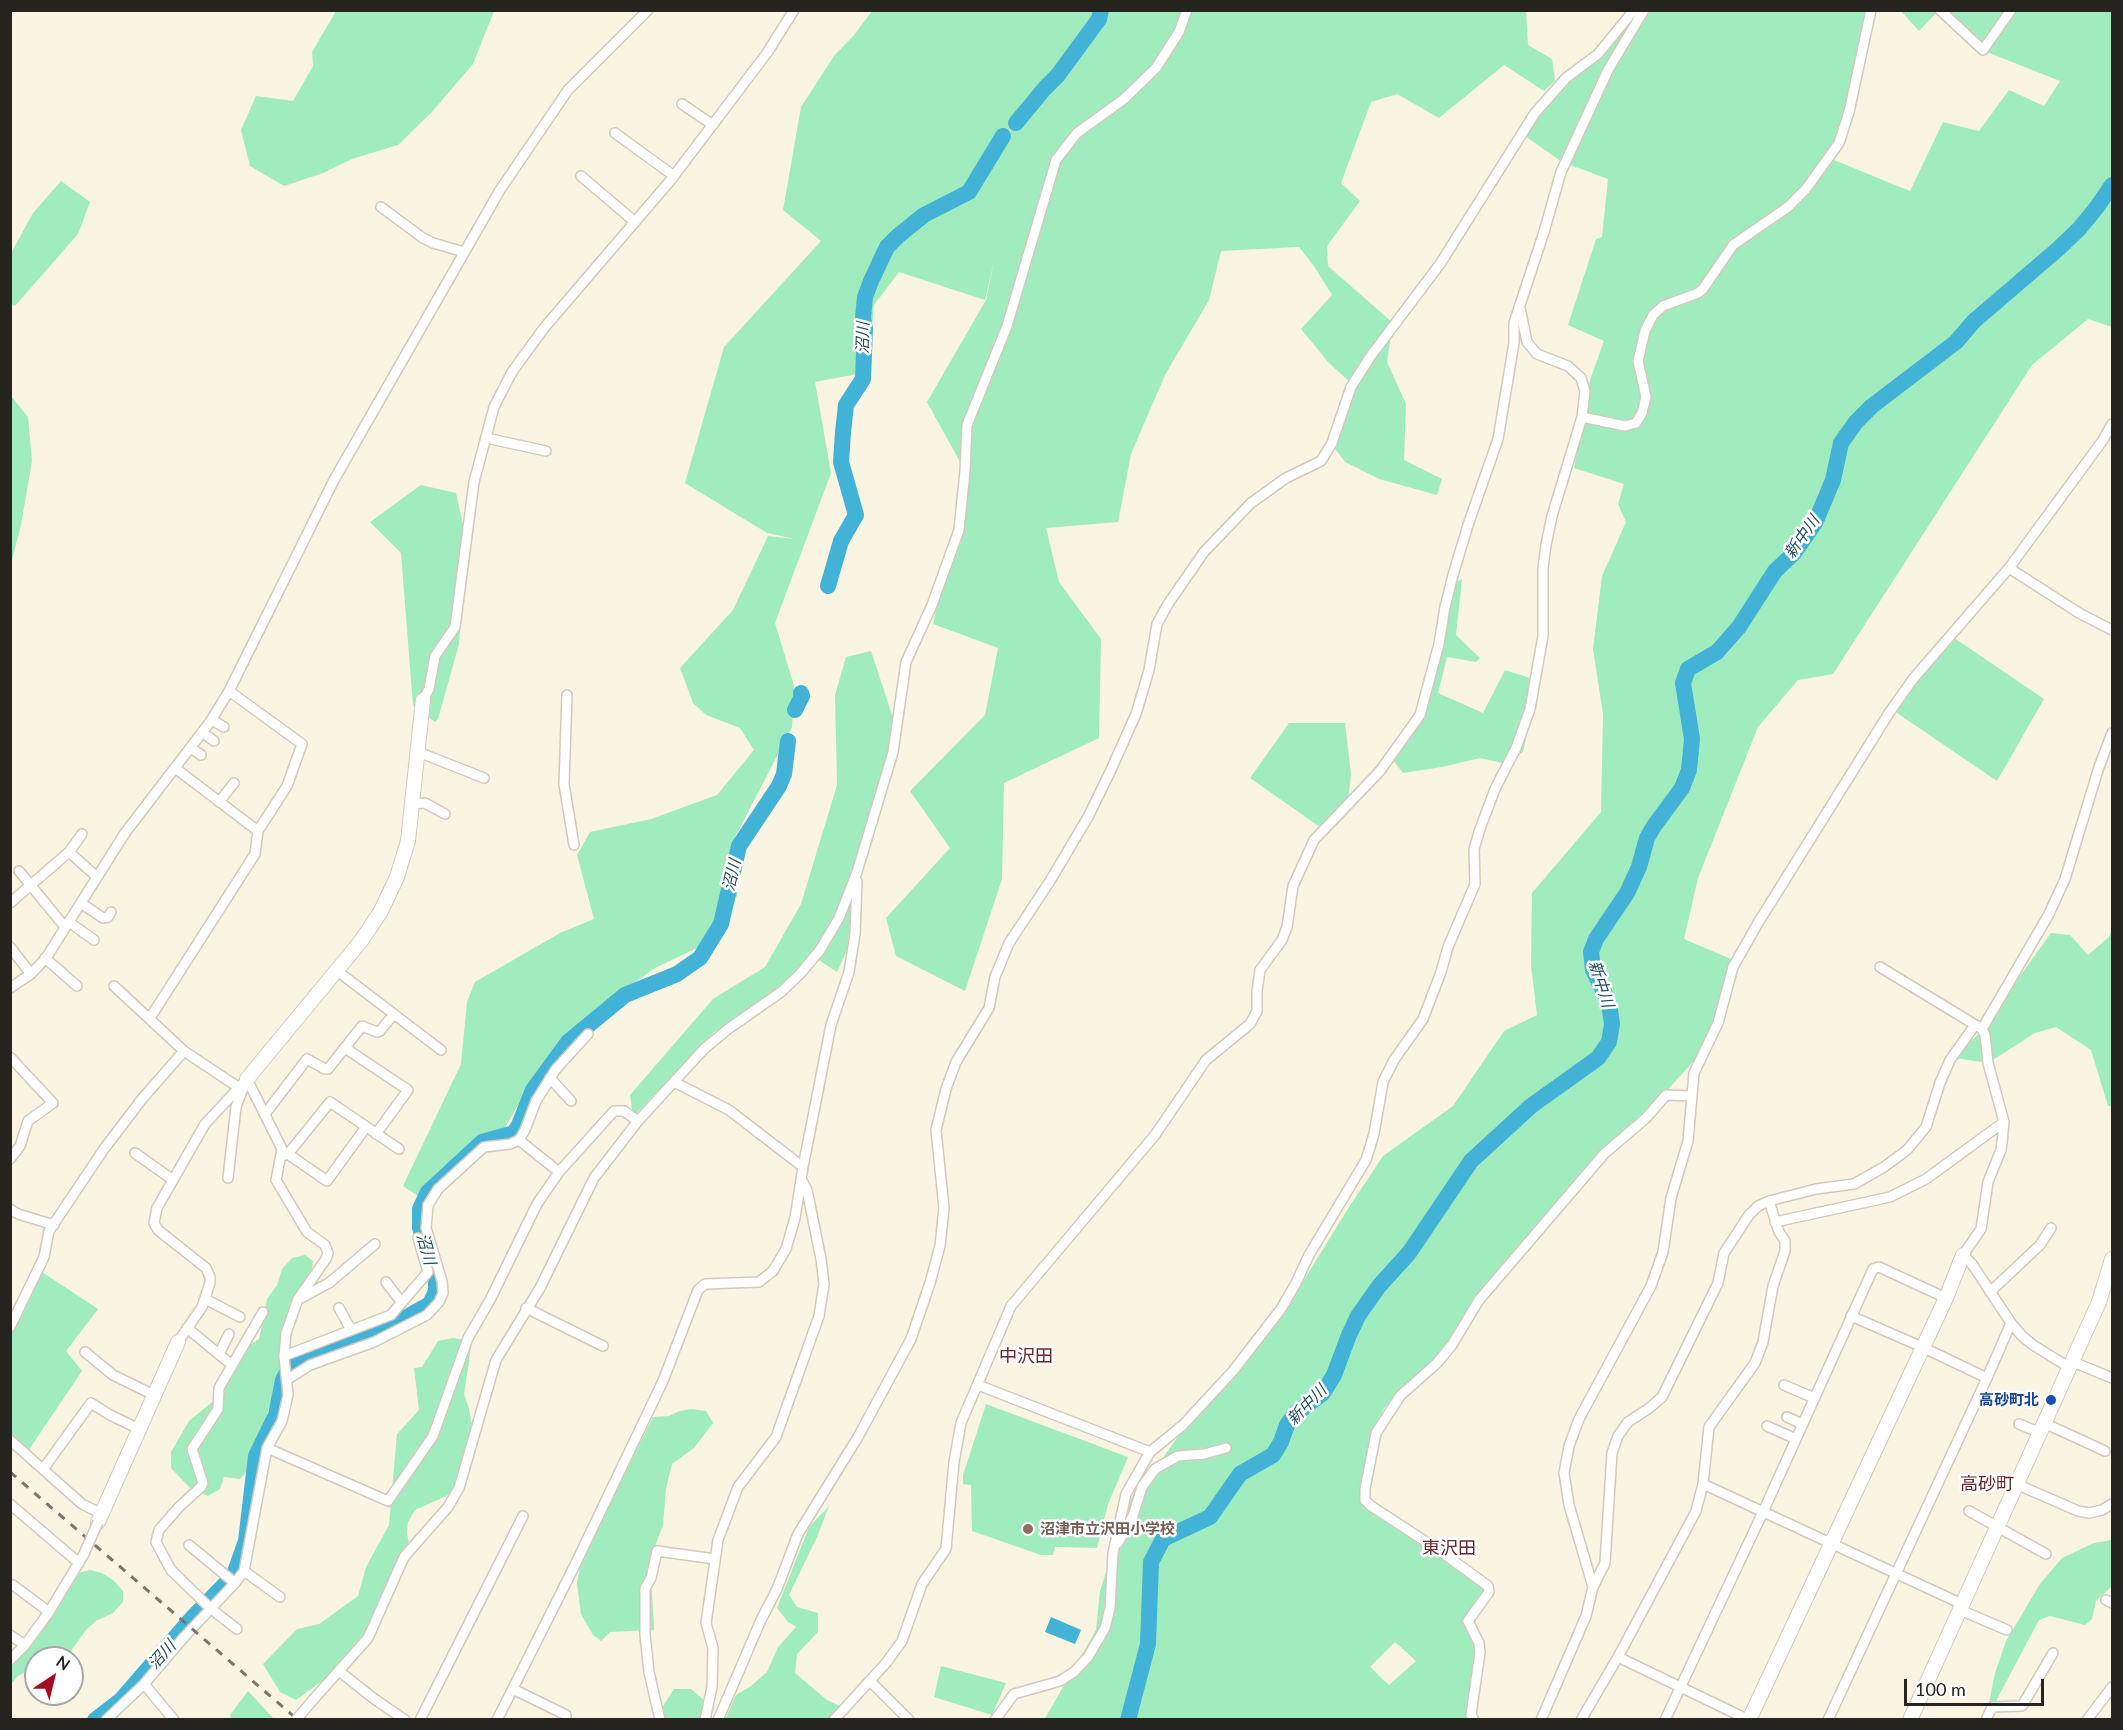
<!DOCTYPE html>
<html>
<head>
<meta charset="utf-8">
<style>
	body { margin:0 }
	#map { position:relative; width:2123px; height:1730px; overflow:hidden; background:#faf4e3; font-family:Lato,sans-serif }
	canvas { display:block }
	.frame { position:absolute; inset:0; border:12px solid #26241e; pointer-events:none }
	.north { position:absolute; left:24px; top:1646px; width:60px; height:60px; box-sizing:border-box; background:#fff; border:2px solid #a8a7a5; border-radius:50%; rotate:35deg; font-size:16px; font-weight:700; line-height:24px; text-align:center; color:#26241e }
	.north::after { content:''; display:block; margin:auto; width:21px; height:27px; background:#a50b22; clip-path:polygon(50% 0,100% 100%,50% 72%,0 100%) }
	.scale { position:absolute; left:1904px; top:1679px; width:140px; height:27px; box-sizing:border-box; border:3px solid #26241e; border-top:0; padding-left:8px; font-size:18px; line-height:21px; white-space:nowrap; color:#26241e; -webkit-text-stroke:4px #fff; paint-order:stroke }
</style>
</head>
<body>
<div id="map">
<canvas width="2123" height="1730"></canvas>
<div class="frame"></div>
<div class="north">N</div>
<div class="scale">100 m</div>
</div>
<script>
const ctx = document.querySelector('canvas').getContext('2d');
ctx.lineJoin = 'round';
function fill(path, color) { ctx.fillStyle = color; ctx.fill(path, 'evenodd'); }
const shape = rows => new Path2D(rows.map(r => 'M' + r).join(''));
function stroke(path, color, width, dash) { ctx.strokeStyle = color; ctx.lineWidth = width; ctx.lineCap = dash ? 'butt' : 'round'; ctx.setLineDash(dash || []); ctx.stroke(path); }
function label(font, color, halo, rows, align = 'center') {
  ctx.font = font + ' Lato,"Noto Sans JP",sans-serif'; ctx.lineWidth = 5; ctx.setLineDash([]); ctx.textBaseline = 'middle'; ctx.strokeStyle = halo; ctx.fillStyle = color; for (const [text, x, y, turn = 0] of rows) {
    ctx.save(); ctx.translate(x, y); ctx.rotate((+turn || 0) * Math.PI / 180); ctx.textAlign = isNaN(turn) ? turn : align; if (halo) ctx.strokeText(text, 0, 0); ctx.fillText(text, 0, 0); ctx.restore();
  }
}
const green = shape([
	[336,11,494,11,473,64,432,112,398,145,352,159,323,173,284,186,250,166,241,130,256,96,293,101,313,66,312,52],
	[872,11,1526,11,1528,45,1552,59,1555,81,1544,91,1504,65,1439,118,1397,94,1371,102,1341,183,1360,201,1327,246,1328,266,1393,323,1387,362,1406,404,1404,460,1442,479,1437,495,1379,479,1345,462,1333,446,1353,385,1329,363,1301,329,1332,295,1314,266,1299,247,1221,251,1209,300,1165,375,1131,454,1118,522,1046,528,1059,582,1101,639,1099,738,1004,783,1002,879,965,991,896,956,886,918,950,848,910,791,985,715,998,648,933,624,965,471,927,402,986,300,994,261,985,300,899,272,874,305,868,372,815,382,831,473,775,623,794,686,792,727,735,837,737,896,697,948,655,968,582,1020,517,1107,503,1131,444,1167,424,1200,403,1186,461,1064,467,1002,475,982,560,933,594,919,577,855,590,832,651,819,717,795,754,750,740,728,706,715,693,703,680,668,733,610,768,536,795,539,767,533,685,483,724,347,821,241,783,210,801,107,834,56,854,35],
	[1642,11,1872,11,1834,160,1910,191,1943,122,1979,131,2009,90,2044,106,2060,81,1987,52,1943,11,2112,11,2112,327,2088,319,2032,365,1833,674,1798,680,1758,727,1698,878,1684,939,1731,959,1707,1046,1483,1295,1452,1345,1384,1408,1373,1429,1363,1471,1362,1501,1488,1586,1471,1622,1479,1643,1471,1715,1468,1720,1044,1720,1096,1630,1100,1591,1125,1514,1143,1472,1155,1469,1177,1438,1288,1306,1349,1207,1383,1156,1453,1106,1504,1031,1537,1015,1531,965,1532,893,1601,812,1603,714,1593,649,1602,576,1626,522,1618,504,1624,484,1574,468,1590,380,1604,341,1568,325,1596,239,1602,237,1608,179,1562,162,1518,131,1614,40],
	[1395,1642,1416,1661,1389,1685,1370,1667],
	[1901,11,1938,11,1919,31],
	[61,181,90,202,78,234,15,306,11,304,11,253,33,213],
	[11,396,28,417,32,461,21,525,11,564],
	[421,485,456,493,467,543,459,644,438,719,435,722,413,706,401,553,370,522],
	[1462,579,1456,635,1480,658,1476,662,1447,657,1438,693,1483,713,1505,670,1530,678,1535,698,1523,752,1507,764,1480,758,1442,767,1403,773,1392,759,1420,715,1451,584],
	[1953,637,2044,699,1997,781,1894,711,1916,676],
	[871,651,897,730,855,879,847,950,837,972,814,957,790,990,714,1032,633,1117,630,1095,713,999,765,967,801,904,837,785,835,695,846,657],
	[1289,723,1345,723,1351,775,1348,800,1320,827,1250,778],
	[2112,929,2112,1106,2108,1106,2091,1050,2056,1027,2035,1033,1988,1063,1955,1058,1979,1033,2051,933,2070,935,2088,955,2109,937],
	[305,1255,313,1261,311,1276,297,1317,285,1344,281,1372,281,1387,270,1404,264,1427,253,1444,248,1470,240,1479,224,1477,220,1489,208,1496,192,1490,171,1468,171,1452,189,1421,217,1398,235,1355,259,1339,267,1299,277,1285,282,1269,292,1258],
	[42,1272,98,1309,66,1351,82,1371,28,1451,11,1435,10,1332,18,1317,22,1316],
	[453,1338,472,1341,464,1394,469,1408,473,1435,457,1491,415,1510,408,1522,407,1533,409,1544,396,1565,363,1643,333,1673,296,1700,280,1692,263,1664,297,1629,319,1624,358,1596,366,1567,389,1525,397,1434,419,1410,414,1368,422,1367,438,1341],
	[986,1404,1128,1457,1108,1504,1097,1548,1055,1547,1053,1555,1041,1555,972,1531,971,1485,963,1484,963,1475],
	[692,1409,706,1411,713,1423,694,1448,672,1464,666,1488,663,1525,647,1568,652,1592,654,1630,610,1632,601,1641,593,1635,581,1614,577,1583,581,1562,653,1417,669,1416,679,1411],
	[829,1506,817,1537,789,1595,797,1607,818,1613,818,1632,797,1654,795,1673,827,1700,840,1706,828,1719,725,1720,736,1695,751,1686,767,1672,778,1647,796,1627,788,1622,777,1608,809,1527],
	[2112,1540,2112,1586,2096,1601,2092,1619,2085,1625,2050,1616,2039,1620,1995,1703,1989,1703,1995,1673,2006,1641,2040,1584,2062,1558,2094,1543],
	[90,1570,102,1573,113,1580,123,1591,123,1602,113,1613,96,1621,86,1630,66,1658,36,1658,36,1674,32,1669,18,1676,11,1684,11,1665,31,1646,54,1612,72,1580,79,1573],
	[941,1666,1006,1683,992,1715,934,1697],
	[674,1689,691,1689,704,1700,702,1719,665,1719,663,1706],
	[248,1691,274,1719,231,1719,230,1715]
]);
const water = shape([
	[1051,1617,1081,1630,1075,1644,1045,1632]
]);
const river = shape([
	[1016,123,1045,88,1058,75,1099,19,1101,10],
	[828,586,841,541,856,515,841,462,843,432,846,405,863,379,865,329,863,318,865,297,871,281,887,247,898,236,924,215,969,192,1003,136],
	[795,710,802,696,801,693],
	[95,1720,121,1700,193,1617,234,1575,246,1541,256,1456,276,1415,283,1380,292,1362,312,1350,373,1336,430,1304,436,1291,436,1281,420,1228,420,1209,428,1192,482,1142,514,1133,519,1125,533,1090,568,1042,625,995,677,974,700,958,721,924,739,846,779,786,784,774,788,741],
	[1128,1720,1148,1644,1151,1562,1163,1539,1210,1517,1240,1474,1273,1455,1281,1442,1287,1425,1295,1414,1323,1393,1334,1375,1349,1335,1358,1316,1379,1286,1409,1253,1471,1161,1531,1106,1598,1058,1609,1042,1612,1024,1610,1010,1606,996,1593,970,1591,952,1596,939,1627,893,1639,867,1647,838,1654,826,1682,788,1689,770,1692,739,1683,683,1688,669,1717,652,1739,627,1775,571,1794,553,1815,523,1833,480,1841,443,1856,422,1872,406,1956,342,1974,321,2058,249,2079,229,2097,207,2112,185]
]);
const street = shape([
	[1940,10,1983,50,2011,10],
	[682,104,713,125],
	[615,133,674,176],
	[581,176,635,222],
	[381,207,423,238,433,243,464,252],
	[1582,417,1625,426,1636,423,1642,413,1646,397,1638,361,1645,331,1653,315,1663,306,1698,293,1703,289,1733,245,1788,207,1806,189,1839,143,1849,112,1871,10],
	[486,438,546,451],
	[2009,568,2079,613,2112,630],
	[567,695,564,784,574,845],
	[423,700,429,689,435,656,455,627,474,482,494,407,512,372,544,328,670,181,767,53,794,10],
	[212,720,224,727],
	[202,732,214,741],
	[191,748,201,755],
	[418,752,484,778],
	[175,768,258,831],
	[219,802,234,783],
	[412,804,425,803,445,814],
	[69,852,97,877],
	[19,871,65,927],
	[10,903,69,852,82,834],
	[81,903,103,918,108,917,111,912],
	[69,922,94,940],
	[10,947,31,974],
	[45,958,77,986],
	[1880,967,1982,1029,1985,1035,1988,1063,2004,1122,2002,1143,2001,1150,1988,1182,1981,1229,1963,1255,1972,1264,2011,1323,2022,1336,2033,1345,2070,1368],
	[336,970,441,1050],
	[114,986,184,1051,238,1087],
	[10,988,31,974,46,958,125,833,210,722,229,691,334,480,500,190,568,90,648,10],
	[150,1018,255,854,258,831,287,786,302,744,229,691],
	[1982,1029,2049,914,2065,879,2099,767,2112,733],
	[345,1048,408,1090,376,1134],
	[10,1057,53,1103,28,1121,20,1146,10,1159],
	[550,1078,571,1101],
	[674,1082,729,1110,803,1167],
	[265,1114,307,1059,325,1069,328,1069,362,1026,377,1032,380,1031,394,1014],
	[519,1140,559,1172,614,1111,624,1111,638,1121],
	[135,1153,173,1180],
	[288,1154,327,1181,366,1127],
	[282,1156,288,1154,330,1102,399,1149],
	[228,1178,236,1107,245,1083],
	[10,1209,18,1214,54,1225],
	[1775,1222,1890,1197,1926,1179,2004,1122],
	[386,1282,402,1303],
	[1990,1292,2040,1245,2051,1228],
	[301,1298,329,1283,375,1244],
	[205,1299,240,1317],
	[339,1308,351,1330],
	[526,1308,603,1346],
	[1851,1316,1922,1347,1987,1378],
	[10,1327,44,1257,49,1231,104,1149,142,1099,184,1051],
	[187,1328,232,1365],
	[85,1352,113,1375,154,1395],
	[219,1354,229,1334],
	[284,1356,391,1315,428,1272,418,1238],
	[2073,1362,2112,1378],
	[288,1379,310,1365,374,1342,427,1315,439,1302,443,1293,442,1281,426,1228,428,1205,438,1189,484,1147,510,1144,519,1140,525,1130,536,1101,556,1069,588,1034],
	[978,1385,1150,1452],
	[1784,1385,1814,1398],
	[1787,1417,1802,1424],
	[2044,1423,2105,1451],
	[2019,1424,2040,1433],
	[1767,1426,1796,1439],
	[10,1440,82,1504,102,1514],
	[267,1448,388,1501,433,1436,468,1338,490,1300,537,1204,559,1172],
	[44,1468,91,1403,110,1415,139,1429],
	[1703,1484,1962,1604],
	[2016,1484,2078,1511,2089,1513,2102,1510,2112,1504],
	[10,1504,79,1563],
	[1969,1511,2046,1554],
	[1118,1543,1133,1516,1142,1487,1155,1469,1178,1456,1204,1454,1226,1448],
	[189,1545,235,1583],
	[244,1571,280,1597],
	[13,1585,49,1612],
	[1593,1587,1605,1563,1612,1453,1618,1436,1628,1422,1648,1409,1662,1397,1718,1283,1724,1253,1749,1215,1758,1206,1769,1201,1816,1189,1854,1184,1884,1167,1907,1150,1926,1127,1940,1083,1950,1060,1975,1025],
	[2106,1600,2112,1603],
	[1960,1610,2007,1630],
	[237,1629,210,1608,171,1570,156,1542,159,1530,179,1507,201,1487,203,1483,192,1449,218,1409,219,1388,263,1312],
	[10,1635,25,1645],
	[1618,1657,1749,1720],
	[10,1660,25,1645,49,1612,84,1554],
	[339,1671,373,1698,405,1720],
	[870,1681,909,1720],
	[144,1684,174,1720],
	[513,1689,566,1715,566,1720],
	[312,1701,368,1638,404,1557,448,1507,459,1488,496,1360,540,1288,594,1178,638,1121,704,1049,728,1029,781,992,800,974,820,950,839,918,857,872,893,752,906,662,932,605,959,530,965,471,967,425,1007,326,1056,160,1077,133,1124,99,1156,68,1179,32,1187,10],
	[106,1720,144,1684,185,1636,235,1583,244,1571,267,1448,282,1421,288,1395,284,1356,286,1333,298,1299,326,1259,328,1253,325,1245,307,1232,276,1180,282,1149,247,1079,205,1124,157,1208,154,1223,158,1230,206,1268,210,1277,210,1283,202,1307,178,1342],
	[420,1720,523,1516],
	[497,1720,574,1567,663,1381,698,1290,705,1284,759,1282,773,1271,786,1249,795,1218,803,1167,831,1025,849,972,855,934,857,881],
	[660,1720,649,1672,645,1635,645,1589,651,1578,657,1551,715,1559],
	[705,1720,712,1687,713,1648,706,1623,718,1540,738,1487,776,1437,819,1316,824,1284,821,1259,807,1190,801,1179],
	[718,1720,761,1620,777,1589,798,1534,858,1437,911,1339,930,1283,940,1246,944,1208,936,1130,946,1089,956,1062,989,1008,995,977,1009,943,1050,881,1088,817,1110,772,1136,714,1149,670,1157,624,1168,604,1204,552,1251,503,1286,478,1321,461,1332,443,1351,387,1370,357,1440,264,1535,113,1566,78,1598,54,1634,10],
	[834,1720,886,1663,902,1641,922,1584,946,1549,954,1462,961,1423,1011,1306,1155,1135,1206,1060,1250,1024,1257,1011,1257,991,1260,970,1282,940,1287,927,1293,886,1314,840,1380,771,1420,715,1439,644,1445,607,1453,575,1468,525,1498,439,1514,343,1514,323,1544,232,1561,172,1608,70,1644,10],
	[995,1720,1014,1694,1060,1681,1074,1672,1088,1657,1105,1628,1110,1608,1113,1553,1126,1494,1150,1452,1183,1425,1233,1371,1281,1309,1296,1283,1309,1255,1366,1160,1374,1134,1383,1082,1394,1060,1423,1019,1441,972,1448,947,1475,884,1474,849,1480,829,1495,789,1516,748,1530,709,1543,636,1543,568,1546,545,1552,516,1582,417,1585,391,1581,378,1568,366,1537,354,1527,342,1520,308],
	[1474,1720,1471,1715,1480,1652,1479,1643,1468,1621,1489,1592,1488,1586,1440,1551,1371,1506,1365,1500,1365,1489,1376,1433,1400,1396,1437,1363,1452,1345,1479,1300,1604,1154,1646,1118,1666,1095,1692,1096],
	[1541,1720,1586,1616,1593,1587,1569,1505,1564,1473,1569,1446,1579,1419,1651,1286,1663,1252,1671,1198,1688,1141,1694,1073,1718,1023,1733,967,1758,923,1889,713,1913,679,2009,568,2103,440,2112,424],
	[1581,1720,1618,1657,1696,1511,1703,1484,1709,1427,1755,1363,1763,1342,1773,1286,1785,1251,1785,1241,1779,1232,1769,1201],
	[1665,1720,1763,1512,1873,1269,1879,1267,1946,1298],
	[1828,1720,1987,1378,2011,1323],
	[1986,1720,1992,1707,2022,1706,2053,1653],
	[2087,1720,2112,1687]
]);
const secondary = shape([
	[247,1079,361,941,381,911,397,877,408,841,423,700],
	[98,1522,178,1342],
	[1749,1720,1946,1298,1963,1255],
	[1910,1720,2099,1302,2112,1259]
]);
const rail = shape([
	[10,1472,298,1720]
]);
const streetBridge = shape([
	[84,1554,98,1522],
	[296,1720,312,1701]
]);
const markers = [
	[2051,1400,6,"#1a4fb4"],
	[1028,1529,6,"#8d6e63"]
];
const transitNames = [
	["高砂町北",2039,1400]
];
const educationNames = [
	["沼津市立沢田小学校",1040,1529]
];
const waterNames = [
	["沼川",863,338,-89],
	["新中川",1802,537,-55],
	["沼川",732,875,-77],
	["新中川",1601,984,72],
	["沼川",426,1249,74],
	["新中川",1307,1405,-46],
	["沼川",162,1655,-48]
];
const quarterNames = [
	["中沢田",1026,1356],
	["高砂町",1987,1484],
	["東沢田",1449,1548]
];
fill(green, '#a0ecbe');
fill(water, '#42b2d7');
stroke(river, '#42b2d7', 16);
stroke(street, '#d1cabb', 12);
stroke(secondary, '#d1cabb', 16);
stroke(street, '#fff', 9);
stroke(secondary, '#fff', 14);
stroke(rail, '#79756b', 3, [8, 8]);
stroke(streetBridge, '#d1cabb', 12, []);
stroke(streetBridge, '#fff', 9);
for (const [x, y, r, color] of markers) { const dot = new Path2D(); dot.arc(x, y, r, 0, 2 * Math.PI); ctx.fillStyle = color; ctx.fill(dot); stroke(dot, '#fff', 2); }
label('bold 15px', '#164399', '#fff', transitNames, 'right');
label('bold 15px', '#785e54', '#fff', educationNames, 'left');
label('italic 16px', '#1f4d5d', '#fff', waterNames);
label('18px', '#6d2728', '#fff', quarterNames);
</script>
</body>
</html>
